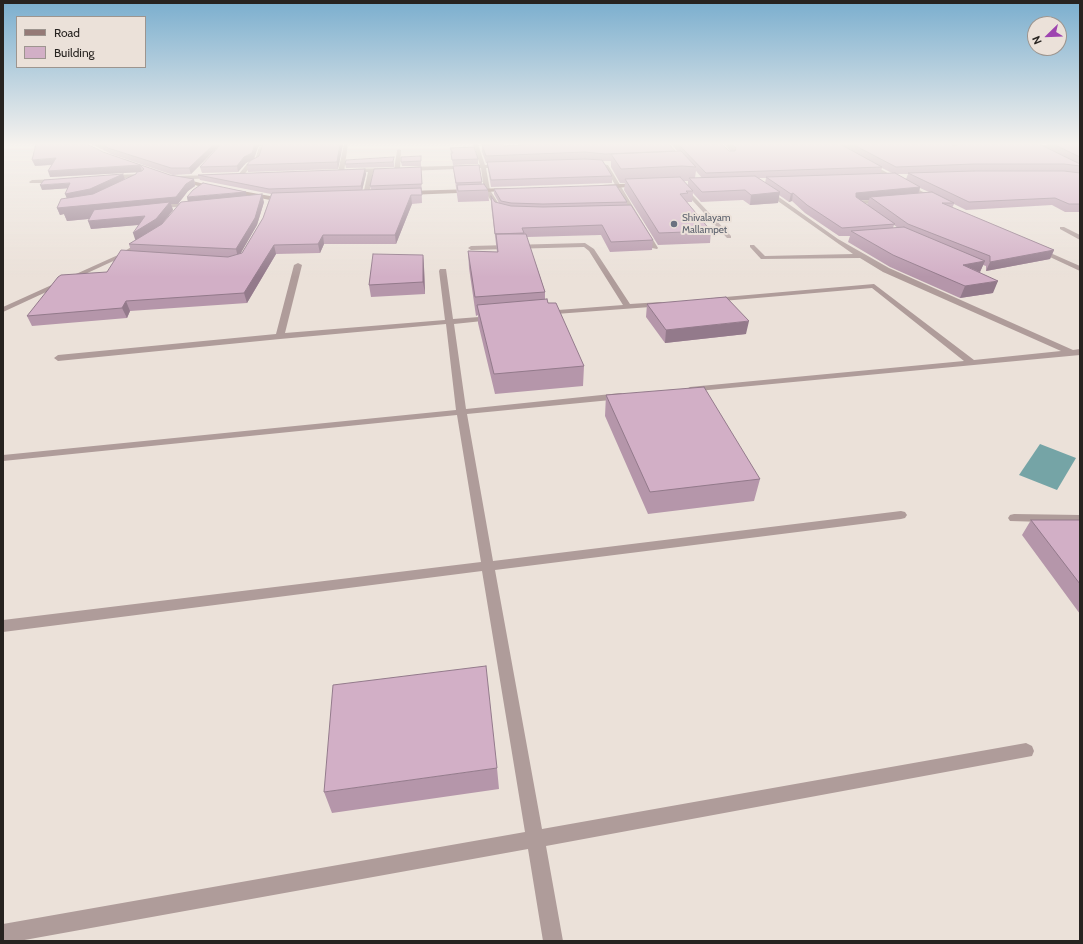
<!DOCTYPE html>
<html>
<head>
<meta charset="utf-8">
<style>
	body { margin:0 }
	#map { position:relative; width:1083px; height:944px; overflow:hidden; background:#ebe1d9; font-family:Cabin,sans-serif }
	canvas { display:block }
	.frame { position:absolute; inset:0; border:4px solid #272320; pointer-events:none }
	.legend { position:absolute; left:16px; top:16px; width:130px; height:52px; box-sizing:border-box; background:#ebe1d9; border:1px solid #9d958f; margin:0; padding:5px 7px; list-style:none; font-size:12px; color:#272320 }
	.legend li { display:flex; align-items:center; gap:8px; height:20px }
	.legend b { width:20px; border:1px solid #9d958f }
	.north { position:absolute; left:1027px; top:16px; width:40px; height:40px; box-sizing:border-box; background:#ebe1d9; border:1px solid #9d958f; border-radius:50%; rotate:247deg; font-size:11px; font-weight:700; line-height:16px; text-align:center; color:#272320 }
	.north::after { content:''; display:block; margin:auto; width:14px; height:18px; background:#9e44b0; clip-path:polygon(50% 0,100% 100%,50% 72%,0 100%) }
</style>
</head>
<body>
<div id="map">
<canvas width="1083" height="944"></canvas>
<div class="frame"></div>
<ul class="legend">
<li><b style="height:5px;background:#957a77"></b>Road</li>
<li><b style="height:11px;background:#d2afc6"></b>Building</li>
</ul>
<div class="north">N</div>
</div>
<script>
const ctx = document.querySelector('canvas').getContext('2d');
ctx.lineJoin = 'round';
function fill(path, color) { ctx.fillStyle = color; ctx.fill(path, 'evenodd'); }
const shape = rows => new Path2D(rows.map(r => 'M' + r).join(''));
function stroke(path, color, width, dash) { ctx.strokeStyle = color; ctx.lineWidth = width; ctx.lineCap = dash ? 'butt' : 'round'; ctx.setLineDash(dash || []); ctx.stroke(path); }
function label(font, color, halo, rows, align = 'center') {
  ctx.font = font + ' Cabin,sans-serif'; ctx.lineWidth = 4; ctx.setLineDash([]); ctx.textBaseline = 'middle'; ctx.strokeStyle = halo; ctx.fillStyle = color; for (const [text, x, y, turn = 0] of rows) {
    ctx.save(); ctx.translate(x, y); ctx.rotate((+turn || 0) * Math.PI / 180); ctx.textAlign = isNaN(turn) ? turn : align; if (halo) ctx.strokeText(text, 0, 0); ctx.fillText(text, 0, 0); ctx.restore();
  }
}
const water = shape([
	[1040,444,1076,458,1057,490,1019,475]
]);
const service = shape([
	[259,147,263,148,259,162,251,166,243,176,239,176,238,175,247,164,255,160,259,147],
	[682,184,731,236,731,238,727,238,680,187,679,186,682,184]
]);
const minor = shape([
	[344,144,348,144,344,172,341,174,338,172,344,144],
	[473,144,478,144,485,165,503,164,506,166,503,168,486,168,490,190,502,209,501,210,497,210,484,190,481,168,408,171,405,169,408,167,480,165,473,144],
	[1080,144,1080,146,1030,147,1028,146,1030,145,1080,144],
	[399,149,401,150,400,170,397,172,394,170,397,150,399,149],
	[603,164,608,165,658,248,657,249,652,248,603,164],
	[867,164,871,164,938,200,933,201,867,166,867,164],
	[387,168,390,170,389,171,373,172,369,195,366,197,363,195,368,172,352,173,349,171,352,169,387,168],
	[144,174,145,175,142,177,109,179,106,177,109,175,144,174],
	[215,175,216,176,213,178,173,180,170,178,173,176,215,175],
	[32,180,58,179,61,181,58,183,30,183,29,182,32,180],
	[765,190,769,190,838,239,889,268,1073,350,1080,349,1080,355,687,392,685,390,690,387,964,361,872,288,711,302,711,298,714,298,874,284,974,360,1061,351,883,272,860,258,761,259,750,247,750,245,754,245,765,256,853,254,765,192,765,190],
	[883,199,886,201,885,202,863,204,867,208,864,210,854,203,857,201,883,199],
	[193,202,196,204,195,205,156,209,153,207,156,205,193,202],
	[1060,227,1064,227,1080,235,1080,240,1060,229,1060,227],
	[143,240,146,242,145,243,122,257,3,312,3,307,118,255,143,240],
	[585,243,594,249,630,304,661,302,665,304,664,306,542,315,541,313,545,311,623,305,589,251,584,247,471,250,468,248,471,246,585,243],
	[1039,248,1080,266,1080,271,1037,251,1036,250,1039,248],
	[298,263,302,265,285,333,445,320,439,271,440,269,446,269,453,319,492,316,496,318,492,320,454,324,466,409,621,393,626,396,621,399,467,414,493,561,901,511,905,512,907,515,905,518,901,519,495,570,542,829,1026,743,1032,746,1034,751,1032,756,546,846,563,941,543,941,528,849,19,941,3,941,3,924,525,832,482,571,3,632,3,620,481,562,457,415,3,461,3,455,456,410,446,324,280,339,58,361,54,358,58,355,276,334,294,265,298,263],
	[1014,514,1080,515,1080,523,1010,521,1008,518,1010,515,1014,514]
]);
const secondary = shape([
	[181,178,216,187,217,188,214,190,179,181,179,179,181,178],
	[639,183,642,185,641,186,602,189,599,187,602,185,639,183],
	[507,188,509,189,509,191,407,195,404,193,407,191,507,188],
	[231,189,270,196,283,195,286,197,283,199,270,200,229,192,229,190,231,189]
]);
const wall = shape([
	[91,144,221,144,191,174,173,175,111,154],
	[221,144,343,144,338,169,248,172,247,165,259,156,262,147,259,146,258,147,254,159,246,163,238,172,202,173,200,167],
	[671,144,722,144,729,151,730,151,724,144,1039,144,1045,147,1046,144,1080,144,1080,212,1065,212,1052,205,966,210,954,204,952,208,1054,250,1050,259,986,271,986,266,983,265,980,272,993,293,960,298,890,267,848,242,850,236,839,236,805,213,792,201,789,202,779,195,778,203,750,205,743,200,701,202,693,193,692,202,687,202,711,231,710,243,658,245,624,190,625,183,620,183,611,167,611,161,603,161,612,176,612,183,491,187,488,169,488,163,486,163,482,152,482,145,677,151],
	[882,168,892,173,880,174],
	[696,171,702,178,695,178],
	[896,174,908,174,906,179],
	[759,178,766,178,765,183],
	[683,181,688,181,688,185],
	[920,188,929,192,919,193],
	[861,200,869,200,867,205],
	[894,225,898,228,893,228],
	[450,148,478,159,478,164,453,165],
	[103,152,170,175,194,179,195,186,188,191,178,204,171,204,173,210,161,225,188,201,187,197,247,196,264,202,257,225,240,254,242,253,263,218,271,194,200,180,198,175,365,169,366,174,362,190,371,190,370,186,421,167,422,203,412,204,396,244,324,244,320,253,276,254,247,303,130,311,127,318,32,326,27,316,107,272,131,251,129,244,136,240,139,225,91,229,89,219,67,221,64,214,60,215,57,208,67,198,68,188,42,190,125,179,136,174,138,172,50,177,52,165,35,166],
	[421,156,421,166,402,166,401,162],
	[394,162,394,167,346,168,345,164],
	[479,165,482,184,488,190,489,201,458,202,453,166],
	[494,189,627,202,627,205,653,240,652,250,610,252,601,235,527,237,545,292,545,299,548,303,584,366,583,386,495,394,478,323,478,315,476,316,469,268,468,251,497,252,496,244,491,205,491,196,495,202,499,203,494,194],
	[423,255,424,267,425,294,371,297,369,285],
	[647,304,746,334,665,343,646,317],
	[606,395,760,479,754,501,648,514,605,416],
	[1031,520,1080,520,1080,614,1022,535],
	[497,768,499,789,332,813,324,792]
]);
const shadedWall = shape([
	[214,144,221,144,191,174,189,168],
	[255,144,259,144,259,146,258,147,254,159,246,163,238,172,237,166],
	[340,144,343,144,338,169,337,162],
	[56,158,59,164,35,166,32,160],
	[140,165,142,172,50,177,48,171],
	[365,169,366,174,362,191,361,186],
	[123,174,125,179,92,195,67,199,65,194],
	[194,179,195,186,188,191,178,204,171,204,173,210,159,228,136,242,133,233,168,205,98,218,67,221,64,214,60,215,57,208,186,184],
	[70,183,72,188,42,190,40,185],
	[920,187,918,195,870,197,869,200,854,201,856,193],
	[246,192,247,197,188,202,187,197],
	[780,192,778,203,750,205,751,195],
	[793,193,792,201,789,202,791,194],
	[262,194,264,202,257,225,238,258,236,249],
	[411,195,412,204,396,244,395,235],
	[145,216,148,224,91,229,88,221],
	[323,235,324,244,320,253,318,244],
	[274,245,276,254,247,303,244,293],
	[1054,250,1050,259,986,271,990,262],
	[423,255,424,267,425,294,423,282],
	[985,261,980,272,963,265],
	[998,281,993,293,960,298,965,286],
	[126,301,130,311,127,318,122,308],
	[749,321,746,334,665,343,666,330]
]);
const building = shape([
	[36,144,87,144,103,152,170,175,194,179,186,184,176,197,57,208,61,199,93,194,136,174,137,172,142,171,144,169,140,165,48,171,56,158,32,160,36,144],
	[102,144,214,144,189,168,171,168,108,148,102,144],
	[221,144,255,144,252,153,244,157,237,166,200,167,221,144],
	[263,144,340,144,337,162,247,165,250,161,259,156,263,144],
	[503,144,504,146,534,144,669,144,675,151,605,154,585,152,486,156,482,145,503,144],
	[678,144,722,144,729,151,735,151,736,148,732,144,840,144,882,167,706,173,678,144],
	[852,144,951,144,954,146,960,144,1039,144,1080,164,1080,166,1064,164,974,164,896,167,852,144],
	[1053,144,1080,144,1080,157,1053,144],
	[474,147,478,159,452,160,451,153,453,153,450,148,474,147],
	[681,151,696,167,682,166,621,169,611,154,681,151],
	[421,156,421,161,401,162,401,157,421,156],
	[394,157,393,162,345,164,346,160,394,157],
	[585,159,602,160,612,176,491,180,487,162,585,159],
	[479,165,482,182,456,183,453,166,479,165],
	[421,167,422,184,370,186,374,169,421,167],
	[365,169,361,186,269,189,198,175,365,169],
	[974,171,1064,171,1080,173,1080,204,1069,204,1055,198,969,202,908,173,974,171],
	[895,173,920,187,856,193,856,197,895,224,842,228,807,205,793,193,791,194,766,177,895,173],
	[123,174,90,189,65,194,70,183,40,185,44,180,123,174],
	[755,176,780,192,751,195,745,190,702,192,689,178,755,176],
	[680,177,693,191,686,191,688,193,680,194,711,231,659,233,625,179,680,177],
	[203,183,246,192,187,197,193,190,203,183],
	[484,184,488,190,458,191,457,185,484,184],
	[616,185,627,202,543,204,511,203,501,201,494,189,616,185],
	[421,188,422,195,411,195,395,235,323,235,318,244,274,245,244,293,126,301,122,308,27,316,58,277,61,275,107,272,121,250,228,257,242,253,263,218,272,193,421,188],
	[932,192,954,203,942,203,1054,250,990,262,990,256,908,224,870,197,932,192],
	[262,194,255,218,236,249,129,244,162,224,181,202,262,194],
	[491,196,495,202,511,206,543,207,631,205,653,240,611,242,602,225,522,228,524,233,495,234,491,196],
	[170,202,156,219,133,233,145,216,88,221,94,210,63,213,170,202],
	[904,227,985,261,963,265,998,281,965,286,893,255,851,231,904,227],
	[496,234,526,234,545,292,475,297,468,251,498,252,496,234],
	[373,254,423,255,423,282,369,285,373,254],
	[726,297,749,321,666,330,647,304,726,297],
	[547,299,548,303,556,303,584,366,494,374,477,305,547,299],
	[704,387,760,479,650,492,606,395,704,387],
	[1031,520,1080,520,1080,584,1031,520],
	[486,666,497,768,324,792,333,685,486,666]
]);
const markers = [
	[674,224,4,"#6b7280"]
];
const farWorshipnames = [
	["Shivalayam",682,218],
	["Mallampet",682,230]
];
fill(water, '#75a4a6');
fill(service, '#af9c9a');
fill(minor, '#af9c9a');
fill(secondary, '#957a77');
fill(wall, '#b596aa');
fill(shadedWall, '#937a8b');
fill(building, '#d2afc6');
stroke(building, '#937a8b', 1);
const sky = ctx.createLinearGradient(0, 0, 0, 277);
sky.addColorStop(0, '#7aaece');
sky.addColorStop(0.52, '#f6f2ee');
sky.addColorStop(1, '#f6f2ee00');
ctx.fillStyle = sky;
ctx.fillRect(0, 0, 1083, 277);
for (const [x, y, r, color] of markers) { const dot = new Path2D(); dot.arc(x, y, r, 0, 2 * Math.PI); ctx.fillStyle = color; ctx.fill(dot); stroke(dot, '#ebe1d9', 1.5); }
label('10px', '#5b616d', '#ebe1d9', farWorshipnames, 'left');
</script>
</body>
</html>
